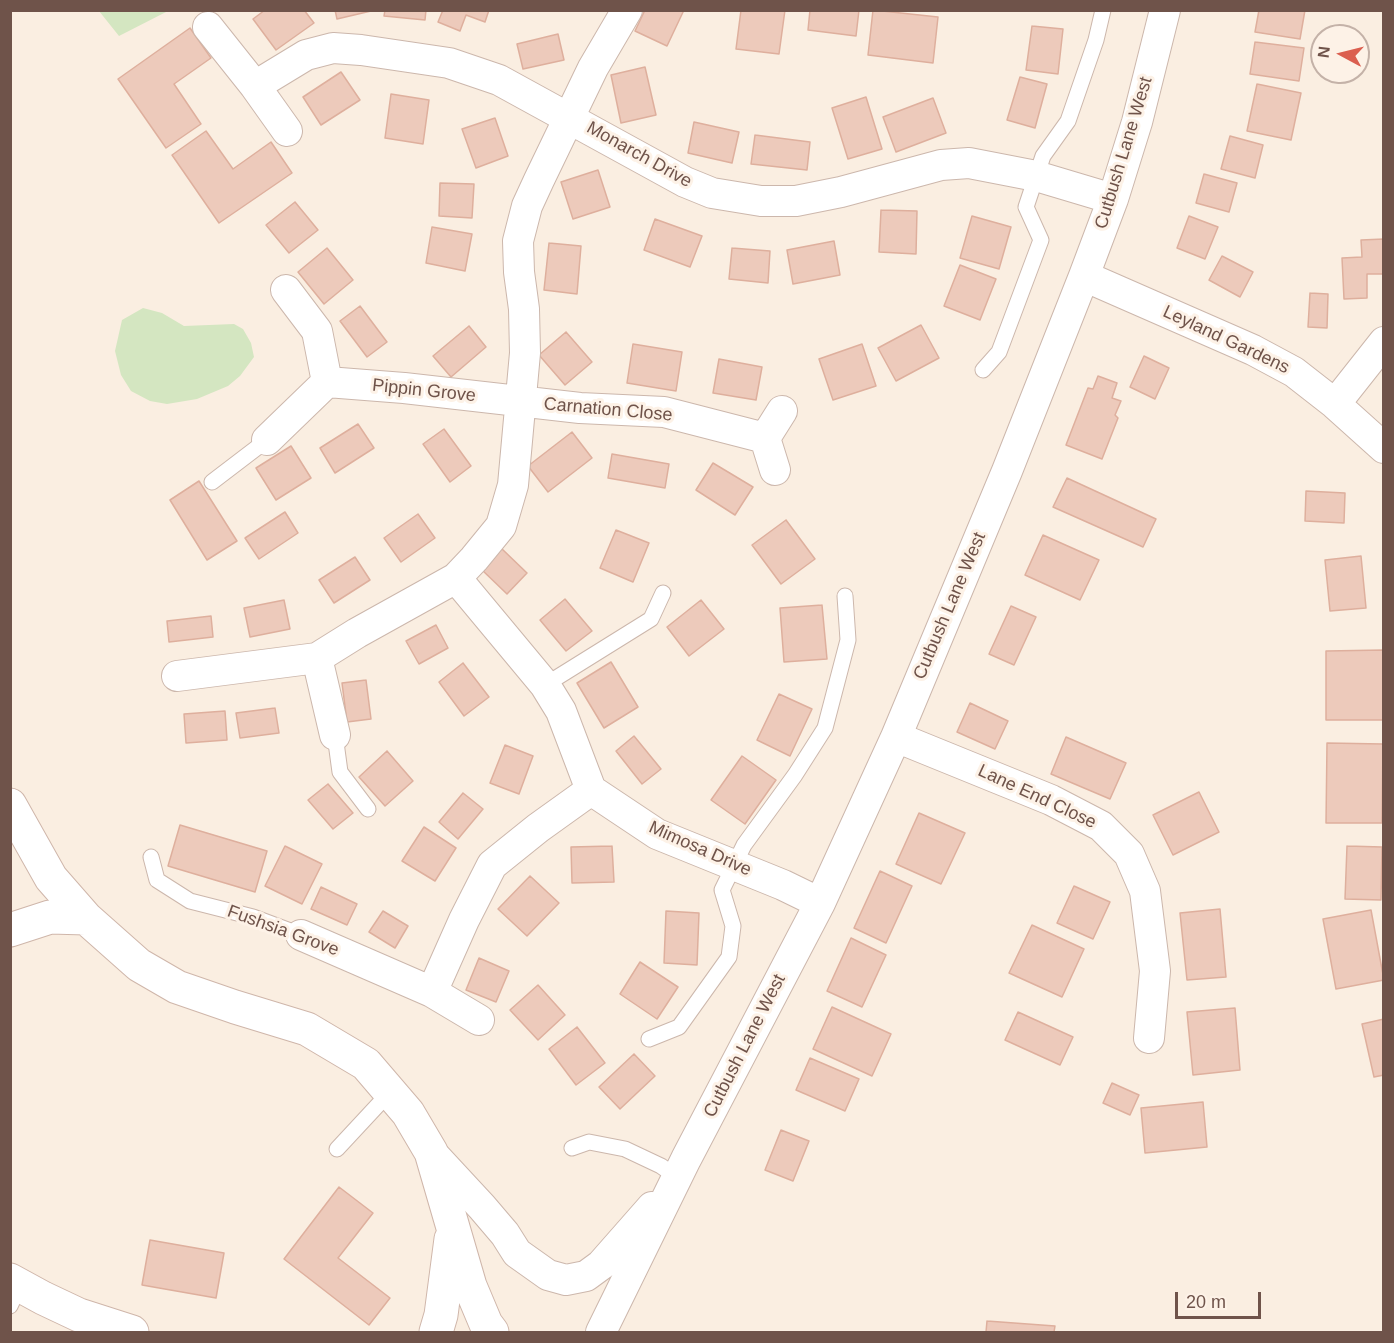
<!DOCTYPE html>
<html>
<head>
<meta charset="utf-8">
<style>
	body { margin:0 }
	#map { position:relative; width:1394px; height:1343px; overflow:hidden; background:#faeee1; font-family:Arial,sans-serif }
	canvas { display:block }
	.frame { position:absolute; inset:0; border:12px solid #6f534a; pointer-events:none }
	.north { position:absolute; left:1310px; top:24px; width:60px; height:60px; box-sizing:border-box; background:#fdf2e7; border:2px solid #c4b2a8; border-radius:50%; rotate:277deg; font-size:16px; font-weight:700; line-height:24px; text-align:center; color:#6f534a }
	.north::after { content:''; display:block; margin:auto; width:21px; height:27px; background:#db5f4f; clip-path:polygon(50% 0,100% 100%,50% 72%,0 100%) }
	.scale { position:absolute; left:1175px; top:1292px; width:86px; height:27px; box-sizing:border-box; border:3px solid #6f534a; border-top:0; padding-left:8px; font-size:18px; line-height:21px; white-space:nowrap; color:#6f534a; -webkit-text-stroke:4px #fdf2e7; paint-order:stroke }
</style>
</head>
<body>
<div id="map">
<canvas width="1394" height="1343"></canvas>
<div class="frame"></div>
<div class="north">N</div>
<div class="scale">20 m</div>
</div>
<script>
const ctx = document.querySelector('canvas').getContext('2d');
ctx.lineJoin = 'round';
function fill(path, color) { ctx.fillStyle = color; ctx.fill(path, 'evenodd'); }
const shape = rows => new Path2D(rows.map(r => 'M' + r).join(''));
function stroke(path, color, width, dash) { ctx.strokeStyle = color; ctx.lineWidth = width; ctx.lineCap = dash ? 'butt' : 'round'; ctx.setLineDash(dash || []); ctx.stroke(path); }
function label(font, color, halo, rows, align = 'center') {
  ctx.font = font + ' Arial,sans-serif'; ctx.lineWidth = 6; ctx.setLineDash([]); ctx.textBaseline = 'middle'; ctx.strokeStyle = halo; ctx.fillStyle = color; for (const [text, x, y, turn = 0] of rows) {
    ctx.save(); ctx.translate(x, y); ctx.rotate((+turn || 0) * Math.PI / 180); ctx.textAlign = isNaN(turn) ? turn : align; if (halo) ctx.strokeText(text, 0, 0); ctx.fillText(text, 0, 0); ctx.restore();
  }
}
const green = shape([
	[99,11,168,11,119,36],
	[143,308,162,313,184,326,234,324,243,329,251,343,254,357,240,376,228,386,197,399,167,404,150,401,131,391,121,375,115,351,122,320]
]);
const building = shape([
	[265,10,304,10,314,23,276,50,253,19,265,10],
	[335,10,371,10,371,11,337,19,335,10],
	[385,10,426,10,425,20,384,16,385,10],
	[443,10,489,10,485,22,466,15,460,31,438,22,443,10],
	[645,10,684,10,667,46,635,31,645,10],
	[741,10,785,10,779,54,736,49,741,10],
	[810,10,859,10,856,36,808,30,810,10],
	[873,10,938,17,933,63,868,55,873,10],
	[1259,10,1305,10,1300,39,1255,32,1259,10],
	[1032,26,1063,29,1058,74,1026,70,1032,26],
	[190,28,211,58,174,84,201,124,166,148,118,79,190,28],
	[558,34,564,60,523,69,517,44,558,34],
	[1255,42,1304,48,1299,81,1250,74,1255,42],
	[645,67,656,115,621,123,611,75,645,67],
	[341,72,360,100,321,125,303,97,341,72],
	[1020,77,1047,84,1035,128,1007,120,1020,77],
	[1257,84,1301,93,1291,140,1247,131,1257,84],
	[391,94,429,100,423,144,385,138,391,94],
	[866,97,882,149,848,159,832,108,866,97],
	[933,98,946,133,896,152,883,117,933,98],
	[495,118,508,156,476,168,462,129,495,118],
	[694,122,739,132,732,163,688,153,694,122],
	[206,131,233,169,271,142,292,173,219,223,172,155,206,131],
	[755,135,810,142,807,170,751,164,755,135],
	[1230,136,1263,145,1255,178,1221,169,1230,136],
	[598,170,610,207,573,219,561,182,598,170],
	[1204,174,1237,183,1229,212,1196,203,1204,174],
	[440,183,474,184,472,218,439,216,440,183],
	[295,202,318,230,289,253,266,225,295,202],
	[881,210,917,211,916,254,879,252,881,210],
	[972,216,1011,227,999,269,960,258,972,216],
	[1189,216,1218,227,1205,259,1177,248,1189,216],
	[655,219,702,236,690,267,644,250,655,219],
	[432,227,472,234,465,271,426,263,432,227],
	[1384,239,1384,274,1367,274,1367,298,1344,299,1342,258,1362,257,1361,240,1384,239],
	[834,241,840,275,793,284,787,250,834,241],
	[549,243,581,246,577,294,544,290,549,243],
	[327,248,353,280,324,304,298,272,327,248],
	[732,248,770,251,768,283,729,279,732,248],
	[1222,256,1253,272,1240,297,1209,280,1222,256],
	[960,265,996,279,980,320,944,306,960,265],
	[1310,293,1328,294,1327,328,1308,327,1310,293],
	[360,306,387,342,367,357,340,321,360,306],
	[921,325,939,358,896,381,878,348,921,325],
	[469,326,486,347,451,377,433,356,469,326],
	[566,332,592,362,565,385,539,355,566,332],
	[633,344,682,352,676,391,627,383,633,344],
	[862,344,876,386,833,400,819,359,862,344],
	[1144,356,1169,368,1155,399,1130,387,1144,356],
	[719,359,762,367,756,400,713,393,719,359],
	[1098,376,1117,383,1112,398,1121,401,1115,415,1118,418,1102,459,1066,445,1088,388,1093,389,1098,376],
	[358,424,374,448,335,473,320,448,358,424],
	[444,429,471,466,450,482,423,444,444,429],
	[572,432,592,458,548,492,528,466,572,432],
	[291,446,311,478,276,500,256,468,291,446],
	[612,454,669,464,665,488,608,478,612,454],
	[713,463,753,487,735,515,696,490,713,463],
	[1067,478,1156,519,1143,547,1053,507,1067,478],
	[199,481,237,541,207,560,170,500,199,481],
	[1306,491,1345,493,1344,523,1305,521,1306,491],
	[285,512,298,533,259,559,245,538,285,512],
	[418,514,435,538,401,562,384,538,418,514],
	[786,520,815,559,781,584,752,545,786,520],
	[616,530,649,543,633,582,600,568,616,530],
	[1043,535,1099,560,1080,600,1025,575,1043,535],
	[501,548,527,573,507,594,481,569,501,548],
	[1361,556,1366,608,1330,611,1325,560,1361,556],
	[355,557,370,580,334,603,319,580,355,557],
	[565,599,592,631,566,651,540,620,565,599],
	[284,600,290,629,250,637,244,608,284,600],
	[701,600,724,629,689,656,667,627,701,600],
	[822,605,827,659,784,662,780,608,822,605],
	[1011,606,1036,617,1014,665,989,654,1011,606],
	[211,616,213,637,169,642,167,621,211,616],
	[436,625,448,648,419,664,406,641,436,625],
	[1384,650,1384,720,1326,720,1326,651,1384,650],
	[611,662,638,707,604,728,577,683,611,662],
	[463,663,489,697,464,716,439,682,463,663],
	[366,680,371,719,347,722,342,683,366,680],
	[779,694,812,709,790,756,757,740,779,694],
	[970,703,1008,721,995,749,957,732,970,703],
	[275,708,279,733,240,738,236,713,275,708],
	[225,711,227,740,186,743,184,714,225,711],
	[634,736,661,769,642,784,616,751,634,736],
	[1066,737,1126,763,1110,799,1051,774,1066,737],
	[1327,743,1383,744,1382,823,1326,823,1327,743],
	[505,745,533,756,519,794,490,783,505,745],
	[387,751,413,781,385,806,359,777,387,751],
	[742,756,776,780,745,824,711,800,742,756],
	[328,784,353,813,333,829,308,800,328,784],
	[1199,792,1219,832,1173,855,1153,815,1199,792],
	[463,793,483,809,458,839,439,822,463,793],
	[919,813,965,833,941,884,896,864,919,813],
	[180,825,267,851,255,892,168,866,180,825],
	[424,827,456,848,435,881,402,861,424,827],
	[285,846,322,864,302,904,265,886,285,846],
	[612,846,614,882,572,883,571,847,612,846],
	[1347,846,1382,847,1381,900,1345,899,1347,846],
	[880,871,912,886,886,943,854,928,880,871],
	[530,876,559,903,527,936,498,909,530,876],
	[1074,886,1110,902,1093,939,1057,923,1074,886],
	[321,887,357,904,347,925,311,909,321,887],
	[1220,909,1226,977,1187,980,1180,913,1220,909],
	[1371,910,1384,980,1336,989,1323,919,1371,910],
	[383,911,408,926,395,948,369,932,383,911],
	[666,911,699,913,697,965,664,963,666,911],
	[1032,925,1084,949,1062,997,1009,973,1032,925],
	[851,938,886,955,862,1007,827,991,851,938],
	[479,958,509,971,496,1002,466,990,479,958],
	[640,962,678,987,657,1019,620,994,640,962],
	[538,985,565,1015,538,1040,510,1010,538,985],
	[832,1007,891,1034,872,1076,813,1049,832,1007],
	[1235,1008,1240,1070,1193,1075,1187,1012,1235,1008],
	[1018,1012,1073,1037,1060,1065,1005,1040,1018,1012],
	[1384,1019,1384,1075,1374,1077,1362,1024,1384,1019],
	[577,1027,605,1063,576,1085,549,1049,577,1027],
	[634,1054,655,1076,620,1109,599,1087,634,1054],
	[810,1058,859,1079,845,1111,796,1090,810,1058],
	[1112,1083,1139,1095,1130,1115,1103,1103,1112,1083],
	[1203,1102,1207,1147,1145,1153,1141,1108,1203,1102],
	[781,1130,809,1141,793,1181,765,1170,781,1130],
	[339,1187,373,1213,338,1258,390,1298,369,1325,284,1259,339,1187],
	[150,1240,224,1253,216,1298,142,1285,150,1240],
	[987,1321,1055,1326,1054,1332,986,1332,987,1321]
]);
const service = shape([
	[983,370,999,352,1041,240,1026,207,1043,156,1068,121,1096,40,1103,10],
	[212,482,267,440],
	[545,685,651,619,663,593],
	[335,735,340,772,368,809],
	[151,857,157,880,190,901,253,917,301,935],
	[649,1039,679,1027,729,957,733,926,722,890,744,845,795,775,825,728,848,640,845,596],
	[572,1148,589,1142,625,1149,661,1166,678,1178],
	[337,1149,390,1092],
	[10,1306,20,1285]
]);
const minor = shape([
	[208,27,255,86,306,55,333,48,361,50,449,63,499,80,685,182,712,193,761,201,796,201,841,192,941,165,969,163,1036,176,1113,199],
	[255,86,287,131],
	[1084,276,1253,350,1294,372,1335,404,1384,448],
	[286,290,317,331,327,382,404,388,580,408,664,412,765,438,775,470],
	[1335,404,1384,342],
	[765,438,782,411],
	[267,440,327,382],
	[456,578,545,685,561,711,591,790,657,834,783,885,820,903],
	[317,658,335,735],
	[177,676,317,658,357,633,456,578,474,559,501,526,513,485,525,353,524,309,519,272,518,241,527,206,539,180,593,68,627,10],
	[896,737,1051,800,1101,826,1129,854,1145,891,1155,971,1149,1038],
	[301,935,432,992,479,1020],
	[432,992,464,920,492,865,538,828,591,790],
	[431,1152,482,1207,505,1234,517,1253,548,1275,566,1280,586,1276,601,1265,652,1207],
	[601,1332,686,1159,820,903,896,737,1007,471,1084,276,1113,199,1137,122,1165,10]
]);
const secondary = shape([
	[10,805,51,878,86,918,139,965,177,987,235,1007,307,1029,366,1064,408,1113,431,1152,470,1286,486,1324,492,1332],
	[10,930,50,917,86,918],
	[10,1280,43,1298,79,1315,132,1332],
	[436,1332,441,1315,451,1239]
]);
const streetNames = [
	["Cutbush Lane West",1124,153,-73],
	["Monarch Drive",639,155,29],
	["Leyland Gardens",1226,340,25],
	["Pippin Grove",424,391,6],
	["Carnation Close",608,410,5],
	["Cutbush Lane West",950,606,-67],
	["Lane End Close",1037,797,25],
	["Mimosa Drive",700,849,24],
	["Fushsia Grove",283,931,20],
	["Cutbush Lane West",745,1046,-63]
];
fill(green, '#d4e6c1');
fill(building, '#edcabb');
stroke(building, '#deaf9d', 1.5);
stroke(service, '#ccb7ac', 17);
stroke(minor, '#ccb7ac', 32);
stroke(secondary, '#cfb6aa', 35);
stroke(service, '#fff', 15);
stroke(minor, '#fff', 30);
stroke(secondary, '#fff', 33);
label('18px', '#6f534a', '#fdf2e7', streetNames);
</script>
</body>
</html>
